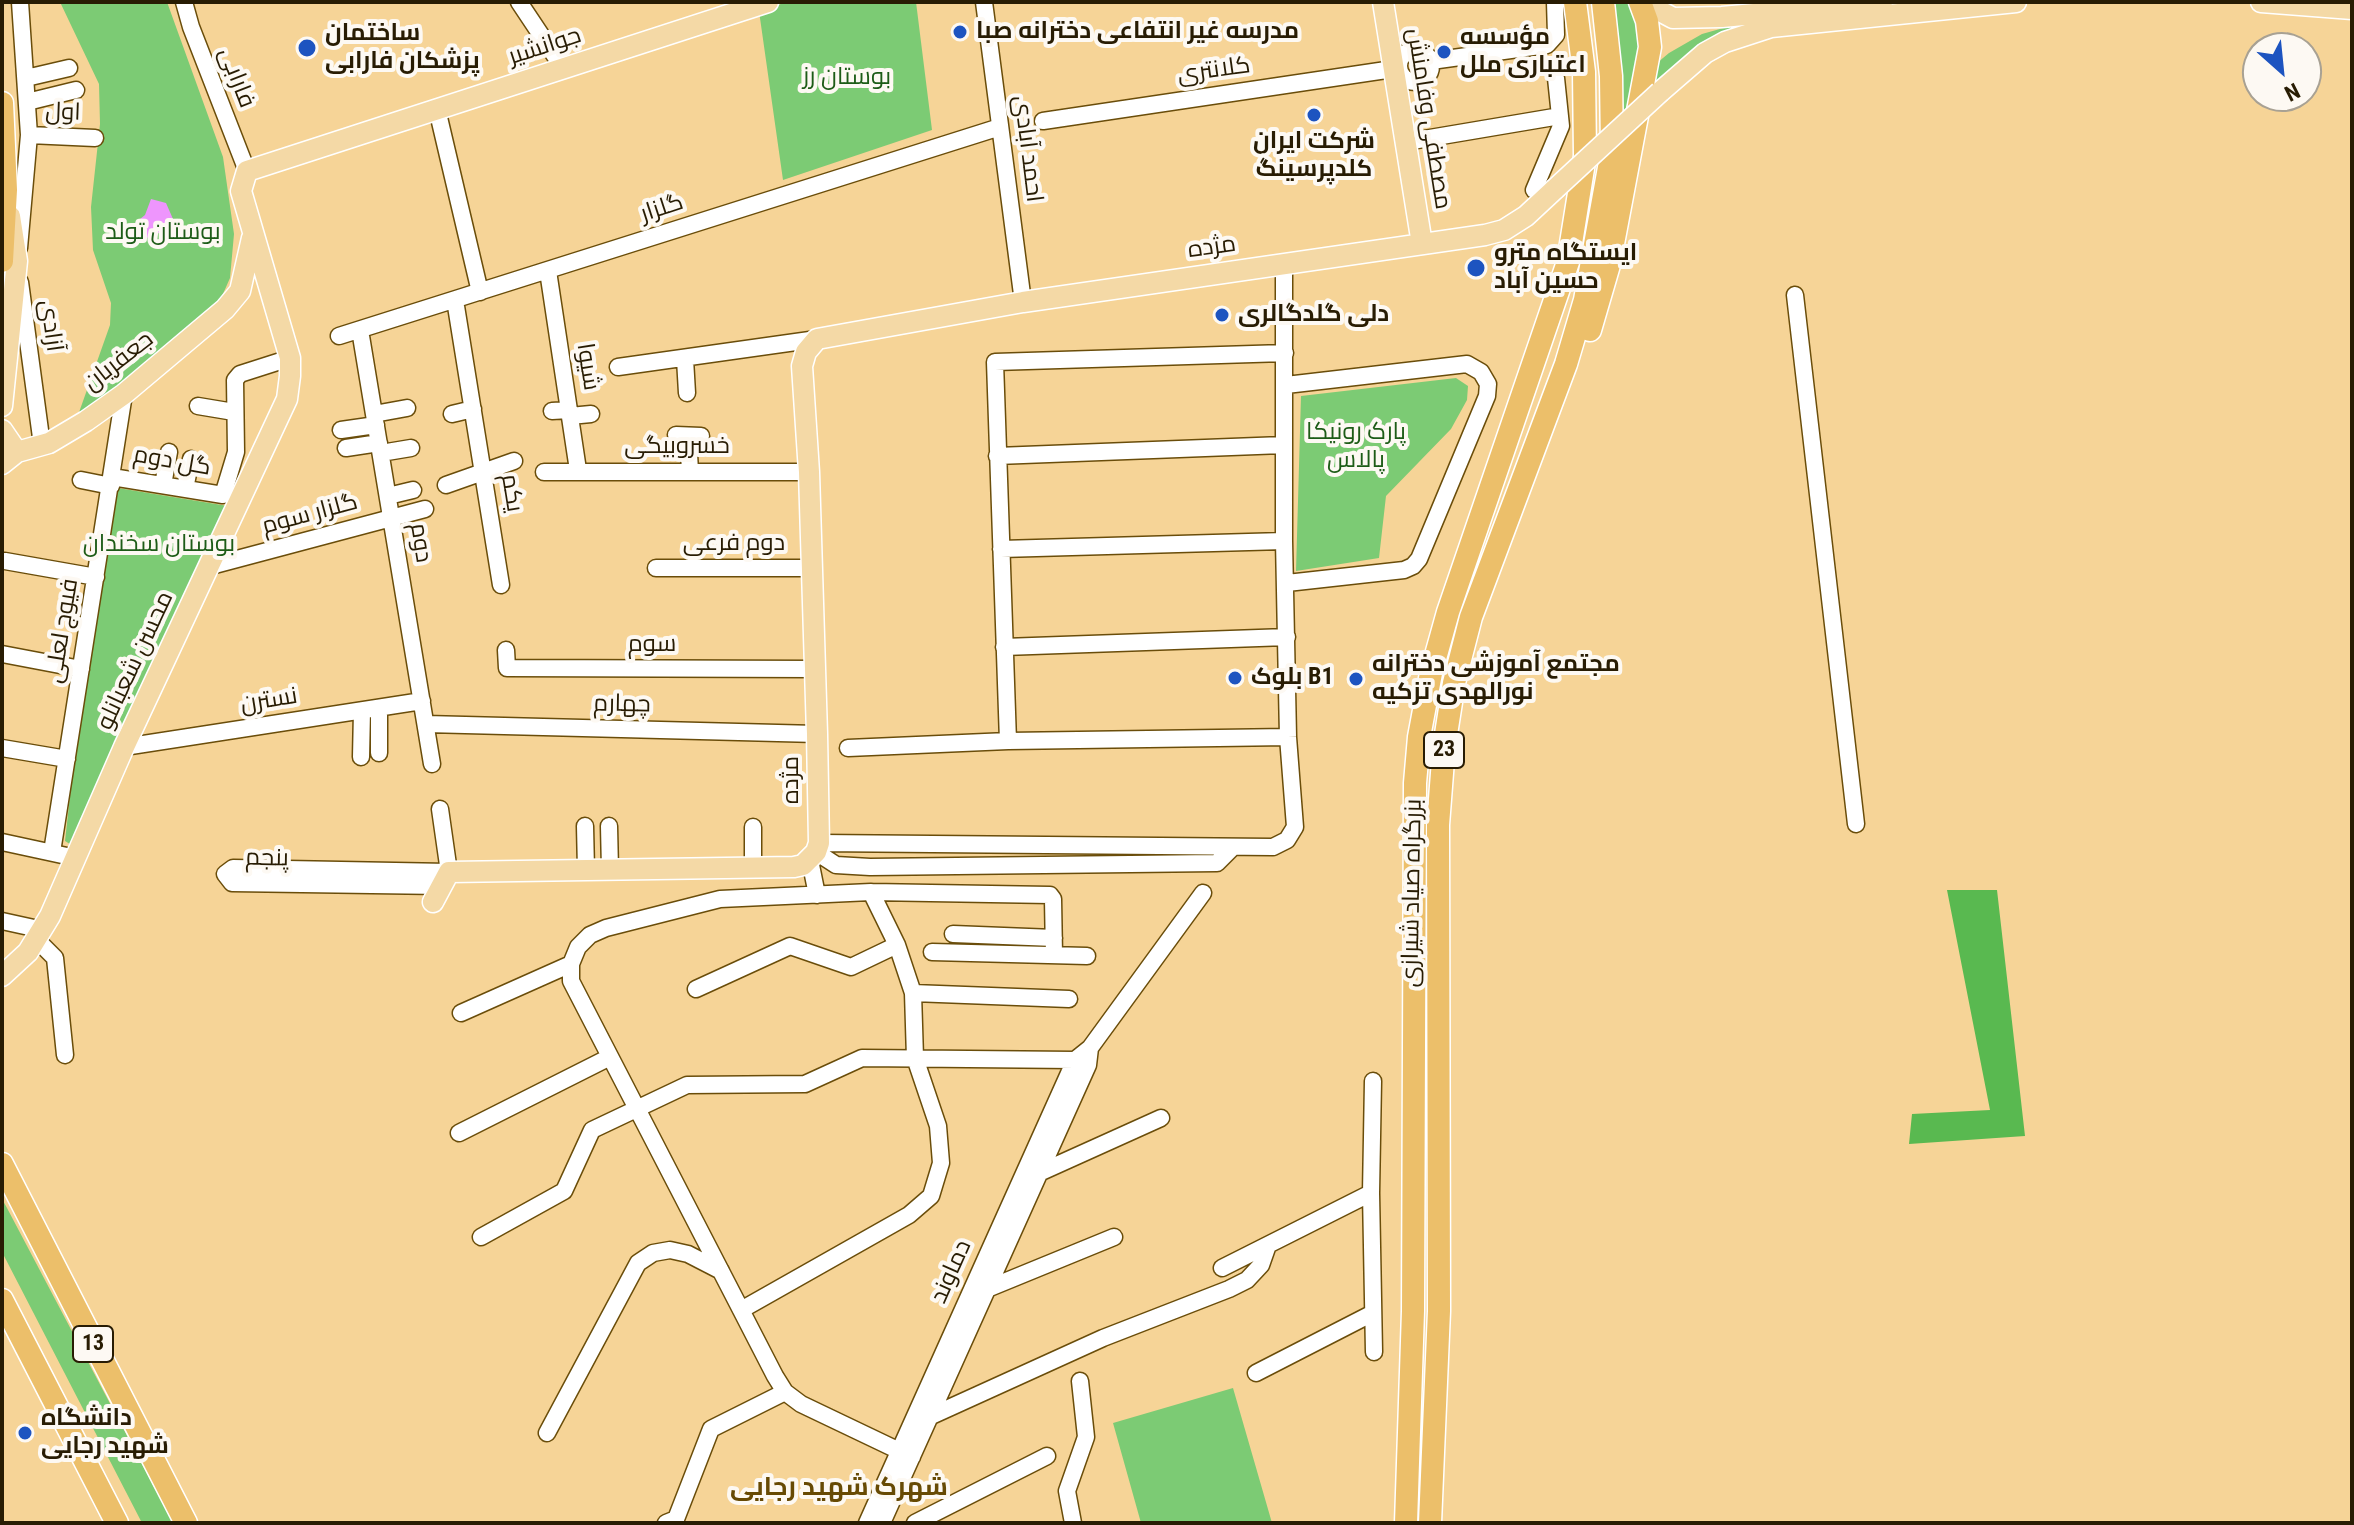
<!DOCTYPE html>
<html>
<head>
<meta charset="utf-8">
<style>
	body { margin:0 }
	#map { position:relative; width:2354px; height:1525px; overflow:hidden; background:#f6d497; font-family:"Roboto Condensed",sans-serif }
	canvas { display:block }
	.frame { position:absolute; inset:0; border:4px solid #281c03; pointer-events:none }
	.north { position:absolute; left:2242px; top:32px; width:80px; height:80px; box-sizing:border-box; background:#fdf9f3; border:2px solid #a8a193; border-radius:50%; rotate:153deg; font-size:22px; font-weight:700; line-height:32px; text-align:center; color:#281c03 }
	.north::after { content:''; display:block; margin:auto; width:28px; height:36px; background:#1d54c0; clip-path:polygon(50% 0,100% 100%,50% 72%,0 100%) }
</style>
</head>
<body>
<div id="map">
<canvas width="2354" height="1525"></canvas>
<div class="frame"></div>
<div class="north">N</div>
</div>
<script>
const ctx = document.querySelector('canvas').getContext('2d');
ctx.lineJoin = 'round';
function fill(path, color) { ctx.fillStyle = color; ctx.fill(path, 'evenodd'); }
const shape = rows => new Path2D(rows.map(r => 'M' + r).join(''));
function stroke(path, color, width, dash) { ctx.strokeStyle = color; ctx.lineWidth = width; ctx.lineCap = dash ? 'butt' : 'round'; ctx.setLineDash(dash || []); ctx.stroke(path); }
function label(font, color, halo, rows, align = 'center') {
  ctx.font = font + ' "Roboto Condensed",Cairo,sans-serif'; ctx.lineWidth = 8; ctx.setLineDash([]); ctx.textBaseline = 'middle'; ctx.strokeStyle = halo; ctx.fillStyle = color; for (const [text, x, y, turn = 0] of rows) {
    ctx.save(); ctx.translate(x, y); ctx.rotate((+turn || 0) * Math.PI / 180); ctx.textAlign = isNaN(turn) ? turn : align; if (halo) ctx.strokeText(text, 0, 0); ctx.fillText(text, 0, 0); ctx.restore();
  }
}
const green = shape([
	[60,2,167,2,223,157,234,234,230,278,219,303,77,418,110,325,111,303,93,250,91,207,100,124,99,84],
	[787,2,916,2,932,130,783,180,759,11],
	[1611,2,1636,2,1643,20,1638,64,1634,71,1637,106,1620,122],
	[1756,23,1648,95,1657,63,1669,53,1702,34,1727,27],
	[1456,378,1468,386,1467,400,1451,429,1386,496,1379,558,1296,571,1301,396],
	[118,488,228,506,73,846,65,841,73,769],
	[2,1199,7,1208,173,1523,142,1523,2,1252],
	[1233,1388,1272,1523,1141,1523,1113,1423]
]);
const forest = shape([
	[1947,890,1997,890,2025,1136,1909,1144,1912,1114,1990,1110]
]);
const water = shape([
	[151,199,166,203,173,219,168,229,142,240,125,231,145,215]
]);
const minor = shape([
	[184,2,191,27,247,171],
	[519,2,563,68],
	[984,2,1023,302],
	'1399 66a16 16 0 1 1 32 0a16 16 0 1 1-32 0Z',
	[1431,61,1547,45,1556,35,1555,2],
	[26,78,69,68],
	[27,102,76,90],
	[437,109,480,292],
	[1043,121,1393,69],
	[29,135,95,138],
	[1406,142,1560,116],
	[1534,190,1561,126,1556,78],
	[19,248,29,135,20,2],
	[548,271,578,470],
	[20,282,42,445],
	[1795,295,1856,824],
	[455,300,501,585],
	[360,330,432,764],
	[339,336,1000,127],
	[685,359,687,393],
	[618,367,817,339],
	[1286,385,1467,364,1481,372,1488,384,1487,396,1419,559,1413,566,1404,570,1287,583],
	[198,406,234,412],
	[552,411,569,410],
	[374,414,407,408],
	[452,414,473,409],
	[570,416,591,414],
	[341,430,376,425],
	[676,435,701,436],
	[688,436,690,471],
	[346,448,379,443],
	[381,453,411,448],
	[997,456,1283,445],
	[544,472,809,472],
	[112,477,223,495,236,452,235,380,240,374,290,358],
	[81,480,111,486],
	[163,485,169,452],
	[446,485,514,461],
	[185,489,191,459],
	[388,496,413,490],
	[1001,549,1284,541],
	[5,561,96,577],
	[207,567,425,509],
	[656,568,812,568],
	[1004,647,1287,637],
	[506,650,507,668,815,669],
	[2,654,81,669],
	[426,724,817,734],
	[1008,741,995,362,1285,353],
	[124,747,422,701],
	[2,748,67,759],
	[848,748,1008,741,1288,737],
	[379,753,379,708],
	[361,757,362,711],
	[440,809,449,872,233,868,225,874,232,883,442,886],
	[585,826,586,870],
	[609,826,610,870],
	[753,827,753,868],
	[2,842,76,858],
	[819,843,1273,847,1287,840,1295,827,1288,737,1284,541,1284,263],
	[52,852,124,394],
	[816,852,836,865,870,867,1217,863,1233,847],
	[810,860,817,895],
	[871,892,1050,895,1053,899,1054,955],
	[2,921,43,930],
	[953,934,1054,938],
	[37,940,55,958,65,1055],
	[932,952,1087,956],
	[696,989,790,946,851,967,897,945],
	[913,993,1069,999],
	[461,1013,571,964],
	[1373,1081,1371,1193,1374,1352],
	[459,1133,610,1057],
	[1039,1173,1161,1118],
	[481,1237,564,1191,592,1130,687,1085,805,1084,862,1058,1075,1060],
	[1222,1268,1371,1193],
	[982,1287,987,1289,1114,1237],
	[741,1310,909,1215,931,1196,941,1163,938,1126,915,1058,913,993,897,945,871,892,720,899,606,928,590,935,578,947,571,964,571,981,741,1310,775,1376,785,1392,801,1404,912,1457],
	[1256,1373,1373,1313],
	[926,1416,929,1417,1103,1338,1229,1289,1247,1280,1261,1265,1268,1245],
	[547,1433,638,1263,653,1253,670,1250,688,1254,721,1271],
	[666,1523,676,1519,711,1429,785,1392],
	[867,1523,1075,1060,1090,1048,1203,893],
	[882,1523,1088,1065,1090,1048],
	[915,1523,1047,1456],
	[1073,1523,1067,1491,1086,1437,1080,1381]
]);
const major = shape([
	[1383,2,1422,244],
	[1643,2,1673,18,1722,17,1882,2],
	[2261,2,2352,9],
	[1660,92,1705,53,1725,42,1771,27,2016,2],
	[2,406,17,261,10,216],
	[2,430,17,452],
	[2,464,17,452,49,443,86,421,124,394,225,309,240,291,252,238],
	[433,902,449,872,794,867,803,865,816,852,819,843,817,734,809,472,802,366,806,352,817,339,1023,302,1485,235,1504,230,1526,216,1555,189],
	[2,976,28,952,50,916,124,747,287,399,290,376,290,358,241,191,247,171,768,2]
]);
const highway = shape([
	[2,103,6,190,2,261],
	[1590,330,1609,265,1650,47,1647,21,1640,2],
	[2,1164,186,1523],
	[2,1300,117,1523],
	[1406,1523,1413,1311,1415,783,1419,737,1431,673,1448,612,1568,262,1585,156,1584,72,1575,2],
	[1430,1523,1439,1311,1438,825,1444,747,1454,683,1471,617,1566,364,1585,300,1612,151,1611,76,1603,2]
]);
const majorBridge = shape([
	[1555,189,1660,92]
]);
const markers = [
	[960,32,8,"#1d54c0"],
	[307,48,10,"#1d54c0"],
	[1444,52,8,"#1d54c0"],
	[1314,115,8,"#1d54c0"],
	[1476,268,10,"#1d54c0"],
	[1222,315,8,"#1d54c0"],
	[1235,678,8,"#1d54c0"],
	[1356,679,8,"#1d54c0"],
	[25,1433,8,"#1d54c0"]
];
const shields = [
	[1444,750,40],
	[93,1344,40]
];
const shieldNames = [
	["23",1444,750],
	["13",93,1344]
];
const poiNames = [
	["مدرسه غیر انتفاعی دخترانه صبا",976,32],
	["ساختمان",325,34],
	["پزشکان فارابی",325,62],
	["مؤسسه",1460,38],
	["اعتباری ملل",1460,66],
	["شرکت ایران",1314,142,"center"],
	["کلدپرسینگ",1314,170,"center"],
	["ایستگاه مترو",1494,254],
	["حسین آباد",1494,282],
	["دلی گلدگالری",1238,315],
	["مجتمع آموزشی دخترانه",1372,665],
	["نورالهدی تزکیه",1372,693],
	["بلوک B1",1251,678],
	["دانشگاه",41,1419],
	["شهید رجایی",41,1447]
];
const streetNames = [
	["جوانشیر",545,47,-18],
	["کلانتری",1214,71,-8],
	["فارابی",236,78,69],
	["اول",63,113,2],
	["مصطفی وفامنش",1428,119,81],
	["احمد آبادی",1027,149,83],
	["گلزار",662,209,-18],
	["مژده",1212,248,-8],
	["آزادی",50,326,82],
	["جعفریان",119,362,-38],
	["شیوا",587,367,81],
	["خسروبیگی",677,447],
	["گل دوم",172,462,10],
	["یکم",511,493,81],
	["گلزار سوم",310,515,-15],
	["دوم",420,543,81],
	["دوم فرعی",734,544],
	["فیوج لعلی",63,631,-81],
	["سوم",652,645],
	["محسن شعبانلو",136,661,-65],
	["نسترن",269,701,-9],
	["چهارم",622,705,1],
	["مژده",792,780,-90],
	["پنجم",267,859,1],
	["بزرگراه صیاد شیرازی",1413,893,-89],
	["دماوند",952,1272,-66]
];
const parkNames = [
	["بوستان رز",847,78],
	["بوستان تولد",163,233],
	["پارک رونیکا",1356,433],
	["پالاس",1356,461],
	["بوستان سخندان",159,545]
];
const neighbourhoodNames = [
	["شهرک شهید رجایی",839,1488]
];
fill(green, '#7ccb74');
fill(forest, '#59b950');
fill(water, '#ee95fd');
stroke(minor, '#6a4d0a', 19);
stroke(major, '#fff', 23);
stroke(highway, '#fff', 25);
stroke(minor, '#fff', 16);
stroke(major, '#f4d9a6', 20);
stroke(highway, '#ecbf6a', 22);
stroke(majorBridge, '#fff', 23, []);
stroke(majorBridge, '#f4d9a6', 20);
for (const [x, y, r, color] of markers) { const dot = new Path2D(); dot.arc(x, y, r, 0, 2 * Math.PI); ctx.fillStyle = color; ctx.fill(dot); stroke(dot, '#fdf9f3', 3); }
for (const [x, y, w] of shields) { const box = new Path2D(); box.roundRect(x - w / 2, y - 18, w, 36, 6); ctx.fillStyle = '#fdf9f3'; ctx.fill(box); stroke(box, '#281c03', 2); }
label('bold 22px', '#281c03', null, shieldNames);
label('bold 24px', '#281c03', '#fdf9f3', poiNames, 'left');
label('24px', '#281c03', '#fdf9f3', streetNames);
label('24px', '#1d5c17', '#fdf9f3', parkNames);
label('bold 26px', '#674a04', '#fdf9f3', neighbourhoodNames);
</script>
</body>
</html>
